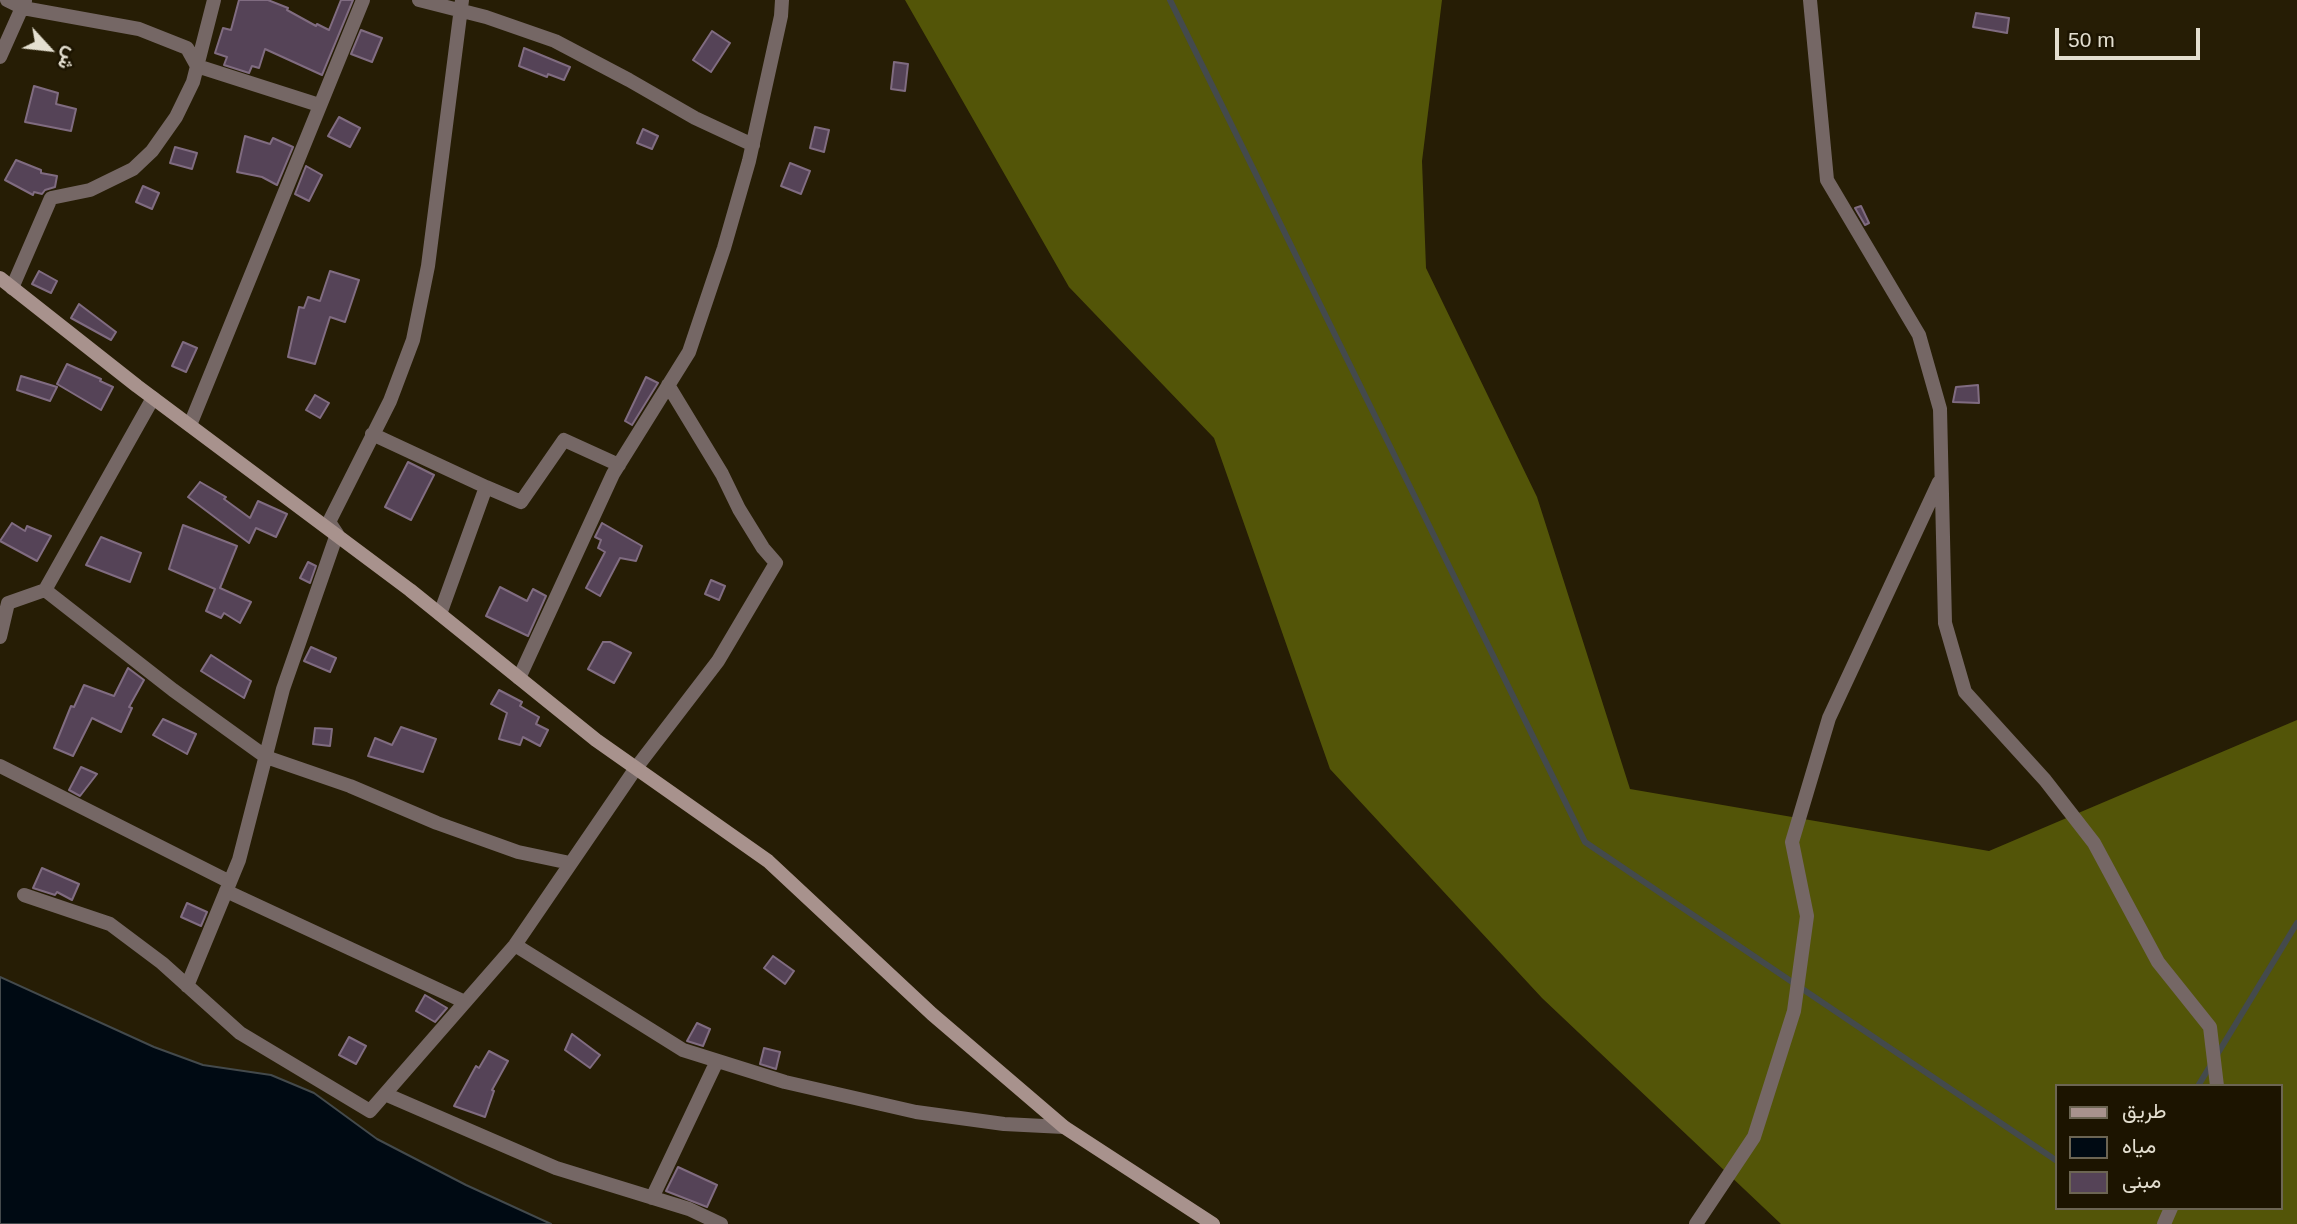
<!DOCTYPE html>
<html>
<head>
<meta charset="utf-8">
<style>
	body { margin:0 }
	#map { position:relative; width:2297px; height:1224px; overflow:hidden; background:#261d05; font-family:Helvetica,Vazirmatn,sans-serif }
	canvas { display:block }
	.legend { position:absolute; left:2055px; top:1084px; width:228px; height:126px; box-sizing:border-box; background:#1c1400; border:2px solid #6c6553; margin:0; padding:9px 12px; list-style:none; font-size:21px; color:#e4dfd0 }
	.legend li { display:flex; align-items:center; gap:14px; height:35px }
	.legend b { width:35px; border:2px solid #6c6553 }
	.north { position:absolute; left:14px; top:14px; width:70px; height:70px; -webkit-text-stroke:5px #1c1400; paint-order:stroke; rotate:117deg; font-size:19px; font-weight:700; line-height:28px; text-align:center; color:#e4dfd0 }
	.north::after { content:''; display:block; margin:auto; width:24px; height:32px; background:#e4dfd0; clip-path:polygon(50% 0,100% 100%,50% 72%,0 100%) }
	.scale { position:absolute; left:2055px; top:28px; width:145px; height:32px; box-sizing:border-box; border:4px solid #e4dfd0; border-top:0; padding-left:9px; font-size:21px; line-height:24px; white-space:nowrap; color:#e4dfd0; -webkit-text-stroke:5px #1c1400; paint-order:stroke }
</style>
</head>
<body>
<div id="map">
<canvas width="2297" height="1224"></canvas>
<ul class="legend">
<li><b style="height:9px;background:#a8928d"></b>طريق</li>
<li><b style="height:19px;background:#000a13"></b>مياه</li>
<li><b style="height:19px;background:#554357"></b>مبنى</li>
</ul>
<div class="north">ش</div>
<div class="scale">50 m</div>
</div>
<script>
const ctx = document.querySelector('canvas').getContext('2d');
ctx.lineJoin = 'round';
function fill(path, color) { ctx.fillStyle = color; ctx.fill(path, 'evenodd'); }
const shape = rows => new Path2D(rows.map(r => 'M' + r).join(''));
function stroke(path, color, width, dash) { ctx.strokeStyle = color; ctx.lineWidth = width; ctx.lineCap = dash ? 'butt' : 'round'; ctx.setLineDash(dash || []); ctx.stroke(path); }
const forest = shape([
	[905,0,1442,0,1422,161,1426,268,1537,497,1630,789,1989,851,2297,720,2297,1224,1781,1224,1542,998,1330,769,1214,438,1069,287],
	[2057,1086,2281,1086,2281,1208,2057,1208]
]);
const water = shape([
	[0,977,154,1047,203,1065,271,1075,314,1093,377,1139,466,1185,551,1224,0,1224,0,977]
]);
const stream = shape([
	[1170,0,1585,842,2057,1161],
	[2198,1086,2297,923]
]);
const building = shape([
	[239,0,268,0,288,8,287,10,316,26,317,24,329,30,341,0,353,0,322,75,265,49,259,68,252,66,249,73,224,65,227,57,215,53,223,28,231,30,239,0],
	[1976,13,2009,18,2007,33,1973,27,1976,13],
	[361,30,382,38,372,62,351,54,361,30],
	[712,31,730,43,711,72,693,60,712,31],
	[524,48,570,67,564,80,548,74,547,77,519,66,524,48],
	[894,62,908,64,905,91,891,89,894,62],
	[34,86,58,93,56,104,76,109,71,131,25,122,34,86],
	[339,117,360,128,350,147,328,136,339,117],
	[815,127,829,130,824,152,810,148,815,127],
	[643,129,658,136,652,149,637,143,643,129],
	[245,136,270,144,273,138,293,147,277,185,262,177,237,172,245,136],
	[175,147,197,153,192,169,170,163,175,147],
	[16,160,41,170,41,173,57,176,55,187,45,190,42,194,34,192,33,195,5,180,16,160],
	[790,163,810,171,801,194,781,186,790,163],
	[306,166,322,175,309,201,295,194,306,166],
	[143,186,159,193,152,209,136,202,143,186],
	[1861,206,1869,223,1865,225,1855,208,1861,206],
	[39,271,57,281,51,293,32,284,39,271],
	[330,271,359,280,345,322,330,317,315,364,288,357,299,307,304,308,308,297,320,301,330,271],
	[79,304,116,332,111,340,71,318,79,304],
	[183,342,197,348,186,372,172,366,183,342],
	[67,364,101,379,100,381,113,387,101,410,57,384,67,364],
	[21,376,57,387,50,401,17,390,21,376],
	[646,377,658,383,632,425,625,421,646,377],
	[1978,385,1979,403,1953,402,1956,387,1978,385],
	[315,395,329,403,320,418,306,410,315,395],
	[408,462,434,475,411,520,385,507,408,462],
	[200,482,226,497,224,499,250,518,258,501,287,514,276,537,256,528,249,543,188,497,200,482],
	[12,523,25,531,27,526,51,536,37,561,0,541,12,523],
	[602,523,642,546,636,561,620,558,600,596,586,588,605,552,598,548,601,540,595,537,602,523],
	[183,525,237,546,220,588,251,602,240,623,224,613,221,618,206,611,215,589,169,569,183,525],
	[101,537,141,553,130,582,86,565,101,537],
	[308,562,316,566,310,583,300,578,308,562],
	[711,580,725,586,719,600,705,594,711,580],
	[500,587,527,601,533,589,546,596,528,636,486,616,500,587],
	[603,642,610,642,631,653,614,683,588,669,603,642],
	[311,647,336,658,330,672,304,661,311,647],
	[211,655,251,681,244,698,201,671,211,655],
	[128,668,144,680,129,707,132,708,121,732,92,718,73,756,54,748,71,706,74,707,84,685,114,696,128,668],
	[499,690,522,702,520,706,539,717,536,724,548,730,540,746,523,737,520,745,499,739,507,713,491,704,499,690],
	[163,719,196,734,187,754,153,735,163,719],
	[401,727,436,739,423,772,368,756,375,738,392,745,401,727],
	[315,728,332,729,330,746,313,744,315,728],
	[81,767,97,774,80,796,69,790,81,767],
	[42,868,79,884,72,900,57,892,55,895,33,888,42,868],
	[187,903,207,912,201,926,181,917,187,903],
	[773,956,794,971,785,984,764,968,773,956],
	[425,995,447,1008,435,1022,416,1011,425,995],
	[697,1023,710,1029,703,1046,687,1041,697,1023],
	[572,1034,600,1055,590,1068,565,1050,572,1034],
	[349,1037,366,1046,356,1064,339,1055,349,1037],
	[764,1048,780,1052,776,1069,760,1064,764,1048],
	[489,1051,508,1061,492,1090,494,1091,485,1117,454,1106,476,1066,479,1068,489,1051],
	[678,1167,717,1185,707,1207,666,1191,678,1167]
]);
const street = shape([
	[7,0,23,8,139,29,187,48,197,66,319,105],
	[419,0,486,17,555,41,629,80,695,118,753,145],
	[1810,0,1827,180,1919,335,1940,409,1945,623,1965,692,2045,780,2094,843,2158,962,2210,1027,2217,1086],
	[0,57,25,1],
	[12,288,51,198,90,190,133,169,152,151,176,117,193,82,214,0],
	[190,425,363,0],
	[372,434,486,487,440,614],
	[486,487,521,502,564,440,619,465],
	[45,590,173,690,266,757,350,786,437,823,518,852,570,863],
	[0,637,8,603,45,590,153,398],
	[519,678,613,474,689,352,724,248,749,161,781,16,782,0],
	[0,766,230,882],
	[226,891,465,1002],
	[24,895,110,924,162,963,240,1033,370,1111,515,945,636,768,718,661,776,563,763,548,739,509,722,474,668,385],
	[515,945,683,1050,785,1082,916,1112,1004,1124,1064,1127],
	[187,986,239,860,283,689,337,534,329,522,390,401,413,340,428,266,462,0],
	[385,1094,556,1168,689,1209,721,1224],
	[652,1198,717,1061],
	[1696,1224,1754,1137,1794,1011,1807,916,1792,842,1829,718,1939,482],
	[2164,1224,2171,1208]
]);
const secondary = shape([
	[0,278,137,386,410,590,596,740,768,861,932,1014,1064,1127,1213,1224]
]);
fill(forest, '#535508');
fill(water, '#000a13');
stroke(water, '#444a4c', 2);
stroke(stream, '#444a4c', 6);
fill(building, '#554357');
stroke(building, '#806c81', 2);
stroke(street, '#756765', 14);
stroke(secondary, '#a8928d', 14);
</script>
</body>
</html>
